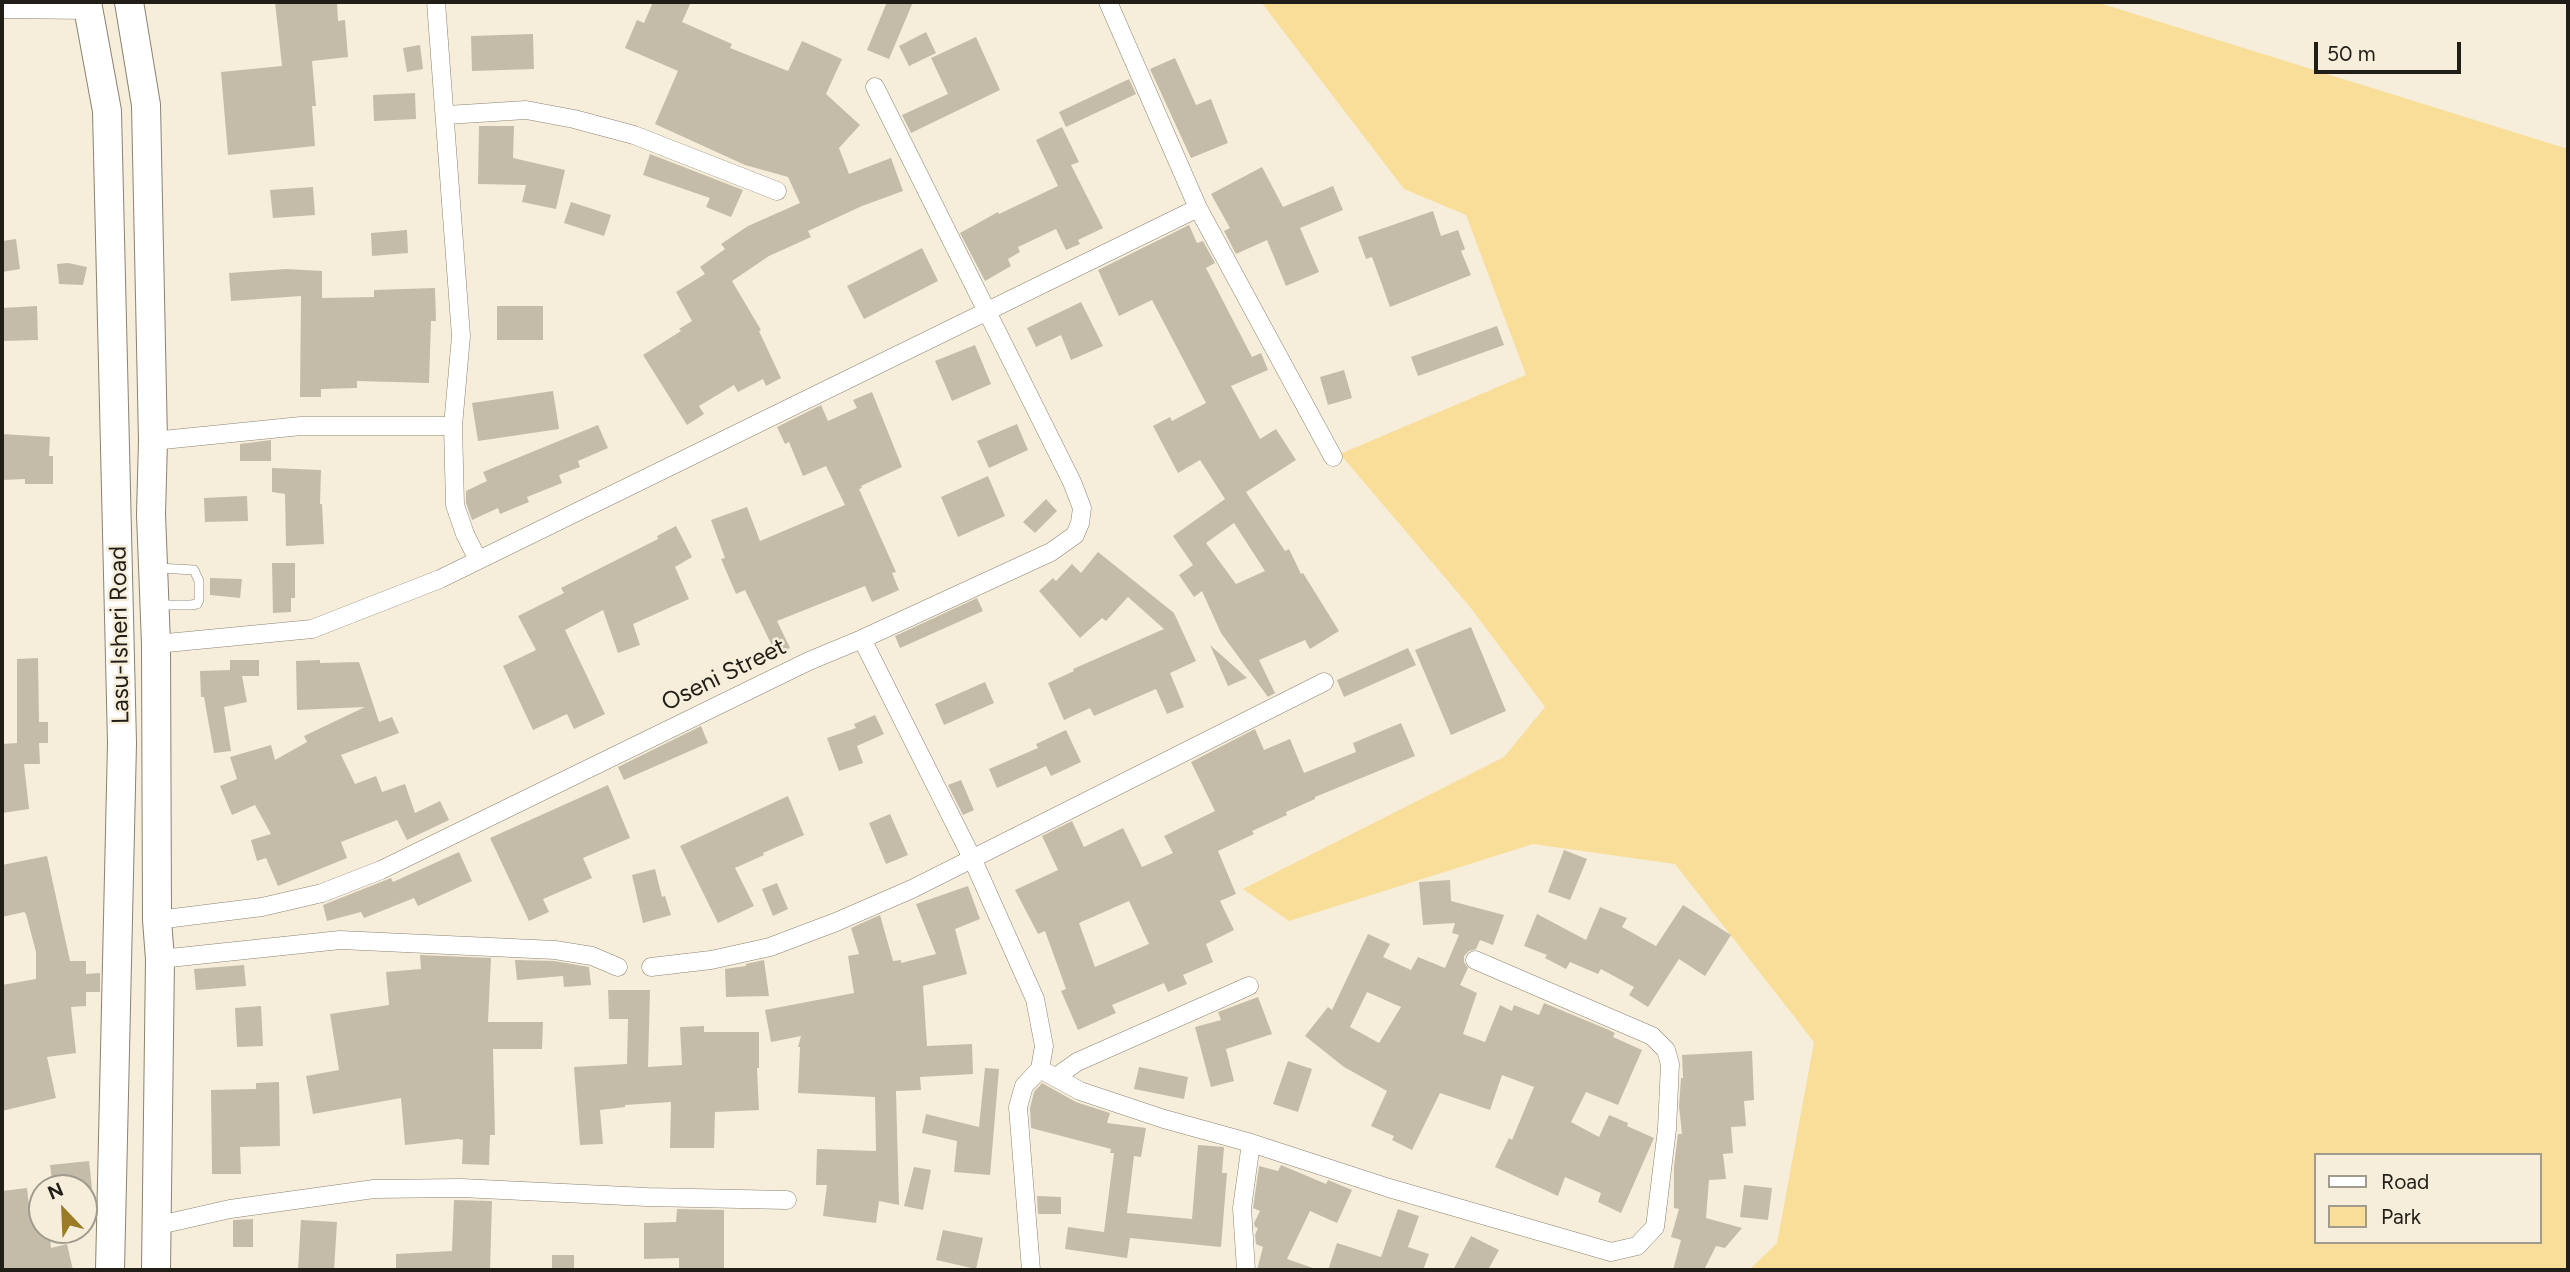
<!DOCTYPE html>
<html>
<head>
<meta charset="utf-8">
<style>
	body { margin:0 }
	#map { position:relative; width:2570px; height:1272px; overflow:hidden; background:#f6eedb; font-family:Figtree,sans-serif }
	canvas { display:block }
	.frame { position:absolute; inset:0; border:4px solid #211e17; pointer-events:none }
	.legend { position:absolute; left:2314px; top:1153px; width:228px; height:91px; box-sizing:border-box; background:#f6eedb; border:2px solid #a19b8d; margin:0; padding:9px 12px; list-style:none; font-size:21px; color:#211e17 }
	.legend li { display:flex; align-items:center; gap:14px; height:35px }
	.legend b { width:35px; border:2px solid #a19b8d }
	.north { position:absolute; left:28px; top:1174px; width:70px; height:70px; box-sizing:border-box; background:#f6eedb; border:2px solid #a19b8d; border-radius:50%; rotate:337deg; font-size:19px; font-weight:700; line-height:28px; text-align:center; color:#211e17 }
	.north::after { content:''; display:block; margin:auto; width:24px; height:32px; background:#9a7c26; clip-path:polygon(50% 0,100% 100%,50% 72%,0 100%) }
	.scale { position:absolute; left:2314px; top:42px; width:147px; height:32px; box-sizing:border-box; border:4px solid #211e17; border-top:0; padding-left:9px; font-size:21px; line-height:24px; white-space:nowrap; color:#211e17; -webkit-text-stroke:5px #f6eedb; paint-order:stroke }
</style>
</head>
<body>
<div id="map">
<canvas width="2570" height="1272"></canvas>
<div class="frame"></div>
<ul class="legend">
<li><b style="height:9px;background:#fff"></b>Road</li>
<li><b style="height:19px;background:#f9de99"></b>Park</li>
</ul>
<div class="north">N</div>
<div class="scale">50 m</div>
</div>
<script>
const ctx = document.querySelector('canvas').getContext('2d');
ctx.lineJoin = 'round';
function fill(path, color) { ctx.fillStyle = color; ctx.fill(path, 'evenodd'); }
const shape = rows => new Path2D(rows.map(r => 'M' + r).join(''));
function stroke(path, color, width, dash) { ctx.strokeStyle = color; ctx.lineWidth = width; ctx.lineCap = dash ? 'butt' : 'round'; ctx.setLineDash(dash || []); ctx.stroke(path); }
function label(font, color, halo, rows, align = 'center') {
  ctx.font = font + ' Figtree,sans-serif'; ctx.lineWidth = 5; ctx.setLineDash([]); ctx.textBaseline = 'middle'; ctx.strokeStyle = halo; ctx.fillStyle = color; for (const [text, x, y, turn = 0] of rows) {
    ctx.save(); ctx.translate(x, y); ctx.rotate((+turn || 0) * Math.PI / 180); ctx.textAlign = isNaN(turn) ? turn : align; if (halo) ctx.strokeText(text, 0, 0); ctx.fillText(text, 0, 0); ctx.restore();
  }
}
const green = shape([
	[1261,2,2096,2,2568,149,2568,1270,1749,1270,1777,1243,1814,1042,1675,864,1533,844,1289,921,1243,889,1504,757,1545,707,1470,607,1340,454,1526,375,1466,215,1404,189],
	[2316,1155,2540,1155,2540,1242,2316,1242]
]);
const building = shape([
	[275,2,337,2,338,21,345,20,348,57,312,61,316,106,312,106,315,146,228,155,221,72,282,66],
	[653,2,691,2,682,22,732,44,730,48,788,71,802,41,842,59,826,94,860,125,839,148,849,174,891,158,903,191,862,206,808,231,811,237,769,256,732,281,761,330,759,331,781,378,766,386,763,379,738,392,734,385,699,406,704,414,687,425,643,355,681,331,679,329,692,321,676,292,705,274,700,267,725,249,721,244,748,226,800,203,788,177,745,165,655,124,678,71,625,48,637,20,644,23],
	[887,2,913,2,889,59,867,50],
	[926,32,936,53,909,66,899,46],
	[533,34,534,69,472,71,471,36],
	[976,37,1000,90,911,133,902,115,948,94,931,58],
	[420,45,423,69,407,72,403,48],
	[1175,58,1196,105,1211,99,1228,143,1191,158,1150,69],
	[1129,79,1136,94,1066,127,1059,112],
	[415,93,416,119,374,121,373,95],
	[479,126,514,126,513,158,565,170,556,209,522,202,526,185,478,184],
	[1062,127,1079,162,1071,165,1103,228,1078,240,1080,244,1066,250,1056,229,1018,247,1020,252,1008,259,1011,266,985,281,960,233,998,212,999,214,1058,186,1036,140],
	[650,154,743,190,731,217,706,207,710,198,643,175],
	[1262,167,1283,207,1333,186,1343,210,1300,228,1319,272,1286,286,1267,240,1236,254,1224,231,1230,228,1211,194],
	[313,187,315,215,273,218,270,190],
	[571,202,611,215,604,236,564,223],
	[1433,211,1441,236,1458,230,1465,249,1461,251,1471,275,1390,307,1372,257,1366,259,1358,237],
	[1189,225,1197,243,1203,241,1215,263,1206,268,1252,357,1261,353,1268,370,1231,386,1260,439,1276,429,1296,460,1246,492,1285,551,1289,549,1301,574,1303,573,1339,631,1310,649,1305,640,1259,660,1275,693,1268,697,1221,633,1202,591,1194,597,1179,575,1193,565,1173,536,1225,499,1200,460,1178,473,1153,426,1170,417,1172,421,1206,403,1152,300,1119,316,1098,270],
	[1234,523,1265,571,1236,584,1206,543],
	[407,230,408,253,372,256,371,233],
	[16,239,20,269,2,272,2,241],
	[922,248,938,281,864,319,847,286],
	[68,263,87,267,83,285,59,284,57,264],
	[286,269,322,271,322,298,374,297,374,290,435,288,436,321,431,321,429,383,357,381,357,388,321,389,321,397,300,397,301,296,231,301,229,273],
	[1081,302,1103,346,1071,360,1061,335,1036,347,1027,328],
	[37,306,38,340,2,341,2,308],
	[497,306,543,306,543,340,497,340],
	[1497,326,1504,345,1418,376,1411,357],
	[975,345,991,384,952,401,935,361],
	[1344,370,1352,398,1328,405,1320,377],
	[553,391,559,429,478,441,472,403],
	[872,392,902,467,861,486,862,488,859,489,896,572,892,573,899,590,872,602,865,586,777,621,790,648,776,654,745,590,736,594,721,559,725,558,711,520,747,507,760,541,845,505,826,466,803,476,789,442,785,444,777,427,821,405,828,421,857,408,853,400],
	[1017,424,1028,450,989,468,977,441],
	[598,425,608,448,578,461,580,467,559,475,562,483,527,497,529,502,500,514,498,508,472,520,466,503,466,491,487,481,483,472],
	[2,434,50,437,49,456,53,456,53,484,25,484,25,479,2,480],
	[271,440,271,461,240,461,240,444],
	[272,468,321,470,320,504,322,504,324,544,286,546,285,494,272,492],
	[988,476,1005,516,958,537,941,497],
	[247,496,248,521,205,522,204,498],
	[1046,499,1057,511,1035,533,1023,522],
	[676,526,692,557,675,567,689,599,633,624,640,645,618,653,603,610,565,630,605,714,574,729,567,714,533,730,503,666,536,650,518,616,564,593,561,588,658,539,657,536],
	[1098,552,1174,613,1196,661,1170,673,1184,707,1167,714,1156,689,1094,716,1090,708,1064,720,1048,683,1074,671,1073,669,1164,629,1128,597,1106,621,1102,618,1080,638,1039,591,1053,578,1056,581,1072,564,1081,573],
	[272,563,295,563,295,598,291,598,291,612,273,613],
	[210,578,242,579,240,598,210,595],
	[977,598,983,611,900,648,895,636],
	[1471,627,1506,711,1451,735,1415,650],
	[1210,645,1247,678,1228,686],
	[1408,648,1416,665,1344,697,1337,680],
	[38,658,39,722,48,722,48,743,39,743,40,764,24,764,29,809,2,813,2,744,17,743,17,659],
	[230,660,259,660,259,676,242,676,247,702,224,707,231,751,214,753,204,697,201,697,200,671,230,670],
	[320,660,320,663,359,662,379,722,392,717,399,733,341,755,355,784,376,776,382,792,405,784,415,813,440,801,449,820,407,840,397,820,341,842,347,858,278,886,266,858,257,861,251,840,271,834,255,805,232,815,220,786,237,779,230,757,271,745,275,760,307,742,304,736,365,707,297,710,296,661],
	[985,682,994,703,944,725,935,704],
	[875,715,884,734,857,746,863,763,839,771,827,738,856,728,854,724],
	[1401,723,1415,756,1315,797,1315,799,1286,812,1287,815,1252,831,1254,834,1218,851,1236,894,1220,901,1234,930,1206,944,1213,962,1183,975,1187,984,1168,992,1164,983,1112,1005,1116,1013,1078,1030,1061,991,1066,989,1045,931,1038,934,1015,890,1058,870,1042,836,1072,821,1084,847,1123,828,1142,867,1173,853,1164,836,1215,811,1191,762,1255,729,1264,750,1290,739,1304,773,1356,752,1353,743],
	[1129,901,1149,944,1095,967,1079,923],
	[701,726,708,743,624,780,618,767],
	[1066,730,1081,762,1051,776,1046,766,997,788,989,769,1038,748,1036,744],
	[961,780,974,810,963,815,948,785],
	[608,785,630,838,583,858,592,878,543,899,549,912,529,921,490,838],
	[788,796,804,835,763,853,764,855,735,868,754,906,718,923,680,846],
	[890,814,908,855,886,864,869,823],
	[1564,850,1587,859,1570,900,1548,892],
	[459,852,472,881,418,906,414,898,364,918,361,912,327,921,323,905,391,878,393,882],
	[47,856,70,961,86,961,86,974,100,973,100,992,86,992,86,1006,71,1007,76,1053,47,1057,56,1098,2,1111,2,985,36,979,36,952,26,914,24,912,2,917,2,865],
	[655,869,662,897,665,896,671,915,643,923,632,875],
	[1450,880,1451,901,1504,915,1493,945,1480,940,1476,949,1469,951,1464,956,1464,962,1468,968,1460,985,1477,993,1463,1034,1485,1042,1500,1005,1512,1011,1514,1005,1539,1015,1544,1003,1609,1030,1615,1033,1613,1037,1642,1050,1618,1105,1586,1092,1571,1122,1599,1137,1609,1115,1628,1123,1627,1126,1654,1138,1621,1213,1598,1202,1601,1193,1565,1177,1558,1196,1495,1167,1509,1138,1512,1140,1534,1087,1502,1075,1490,1110,1440,1093,1412,1150,1392,1140,1394,1136,1371,1126,1387,1091,1344,1067,1305,1036,1328,1007,1332,1010,1368,934,1390,944,1383,957,1411,970,1418,957,1445,968,1459,935,1452,933,1455,923,1423,925,1419,882],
	[1367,992,1401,1007,1379,1043,1350,1027],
	[777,883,788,909,773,916,762,889],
	[968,886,980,919,955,929,967,974,923,986,927,1046,972,1044,973,1074,920,1077,921,1090,896,1091,899,1205,879,1201,876,1223,823,1216,827,1185,816,1185,817,1149,876,1151,875,1097,798,1093,800,1047,798,1047,801,1036,771,1042,765,1010,854,993,848,956,859,954,851,928,880,915,893,961,901,960,901,963,936,954,916,904],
	[1683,905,1731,935,1705,976,1679,959,1648,1007,1629,995,1634,987,1601,969,1598,974,1570,962,1566,969,1545,958,1547,955,1524,946,1537,914,1586,940,1600,907,1627,918,1622,927,1656,946],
	[420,955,491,958,488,1022,543,1022,542,1049,493,1049,495,1135,490,1135,489,1165,462,1164,463,1140,458,1139,405,1145,401,1098,313,1114,306,1076,339,1070,330,1014,389,1005,386,972,421,969],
	[515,960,554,961,589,967,591,985,564,987,563,976,517,980],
	[764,960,769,996,726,997,725,969,746,966,746,964],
	[244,965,246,986,196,990,194,969],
	[608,990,650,990,648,1067,682,1065,680,1027,704,1026,704,1032,759,1032,759,1068,757,1068,759,1110,715,1112,714,1148,670,1148,671,1102,625,1105,625,1107,600,1110,603,1144,580,1145,574,1067,627,1064,628,1019,609,1019],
	[1258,997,1272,1034,1226,1049,1234,1081,1211,1087,1195,1027,1221,1020,1218,1012],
	[261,1006,263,1046,237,1047,235,1008],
	[1752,1051,1754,1100,1744,1101,1746,1126,1731,1127,1733,1153,1723,1154,1726,1179,1709,1180,1706,1218,1742,1228,1725,1248,1716,1246,1704,1270,1673,1270,1681,1240,1671,1237,1679,1209,1674,1208,1674,1166,1678,1134,1682,1134,1679,1106,1681,1078,1683,1078,1682,1055],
	[1288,1061,1312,1069,1298,1112,1273,1104],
	[1139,1067,1188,1077,1184,1099,1134,1089],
	[985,1068,999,1069,990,1175,954,1172,957,1141,922,1133,926,1114,979,1127],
	[279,1082,280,1146,240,1147,241,1174,212,1174,211,1090,256,1089,256,1083],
	[1042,1083,1076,1102,1110,1113,1107,1123,1146,1128,1141,1157,1134,1156,1127,1213,1192,1219,1198,1145,1224,1147,1222,1173,1227,1173,1221,1247,1130,1238,1127,1258,1065,1249,1068,1227,1104,1232,1114,1153,1110,1153,1111,1149,1031,1128,1030,1108,1034,1092],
	[89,1161,92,1188,53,1188,50,1165],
	[1281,1165,1326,1184,1328,1180,1352,1190,1337,1223,1310,1211,1287,1259,1313,1268,1313,1270,1257,1270,1263,1247,1256,1244,1255,1235,1258,1228,1255,1227,1254,1223,1260,1211,1253,1208,1259,1166,1278,1171],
	[914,1167,931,1170,923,1210,904,1206],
	[1744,1185,1772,1188,1768,1220,1740,1217],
	[27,1188,31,1223,42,1221,42,1230,49,1230,51,1248,67,1244,73,1270,2,1270,2,1191],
	[1037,1196,1061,1197,1061,1214,1038,1214],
	[454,1200,492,1201,490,1270,396,1270,396,1254,452,1251],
	[677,1209,724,1210,724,1270,679,1270,679,1258,644,1259,644,1223,676,1222],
	[1398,1209,1419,1216,1408,1247,1429,1254,1423,1270,1328,1270,1337,1243,1381,1257],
	[253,1219,253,1247,233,1247,233,1220],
	[301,1220,337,1222,334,1270,298,1270],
	[943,1230,983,1238,976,1269,936,1260],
	[1471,1236,1499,1250,1488,1270,1453,1270],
	[552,1255,574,1255,574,1270,552,1270]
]);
const lane = shape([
	[157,605,191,605,197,604,199,600,199,581,194,570,158,568]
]);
const street = shape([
	[436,2,461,336,453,426,455,505,465,534,478,560],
	[2,9,88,10],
	[447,115,526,110,574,119,634,135,777,191],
	[1198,208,1333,457],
	[153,441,301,426,453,426],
	[862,639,972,858,1035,999,1044,1046,1040,1069,1024,1086,1018,1107,1031,1270],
	[156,644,312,629,440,579,1198,208,1108,2],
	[157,920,262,907,322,893,381,870,809,661,862,639,1051,552,1075,535,1080,523,1082,508,1072,482,875,87],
	[160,959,340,940,555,950,592,956,618,967],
	[651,967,711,960,770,947,836,922,912,889,1324,682],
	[1040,1069,1080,1091,1164,1119,1251,1143,1389,1188,1611,1252,1637,1246,1655,1227,1667,1129,1670,1064,1666,1050,1652,1036,1475,960],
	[1056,1077,1077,1062,1249,986],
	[155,1226,230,1209,374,1189,461,1188,647,1197,787,1200],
	[1246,1270,1242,1208,1251,1143]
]);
const primary = shape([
	[87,2,107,111,122,743,110,1270],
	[129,2,146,105,153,441,151,514,156,644,157,920,160,959,156,1270]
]);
const streetNames = [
	["Lasu-Isheri Road",120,635,-91],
	["Oseni Street",724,675,-26]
];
fill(green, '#f9de99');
fill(building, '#c4bca9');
stroke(lane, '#8a8371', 10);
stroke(street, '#8a8371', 19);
stroke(primary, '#8a8371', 30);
stroke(lane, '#fff', 9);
stroke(street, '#fff', 18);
stroke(primary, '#fff', 28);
label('24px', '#211e17', '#f6eedb', streetNames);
</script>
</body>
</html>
